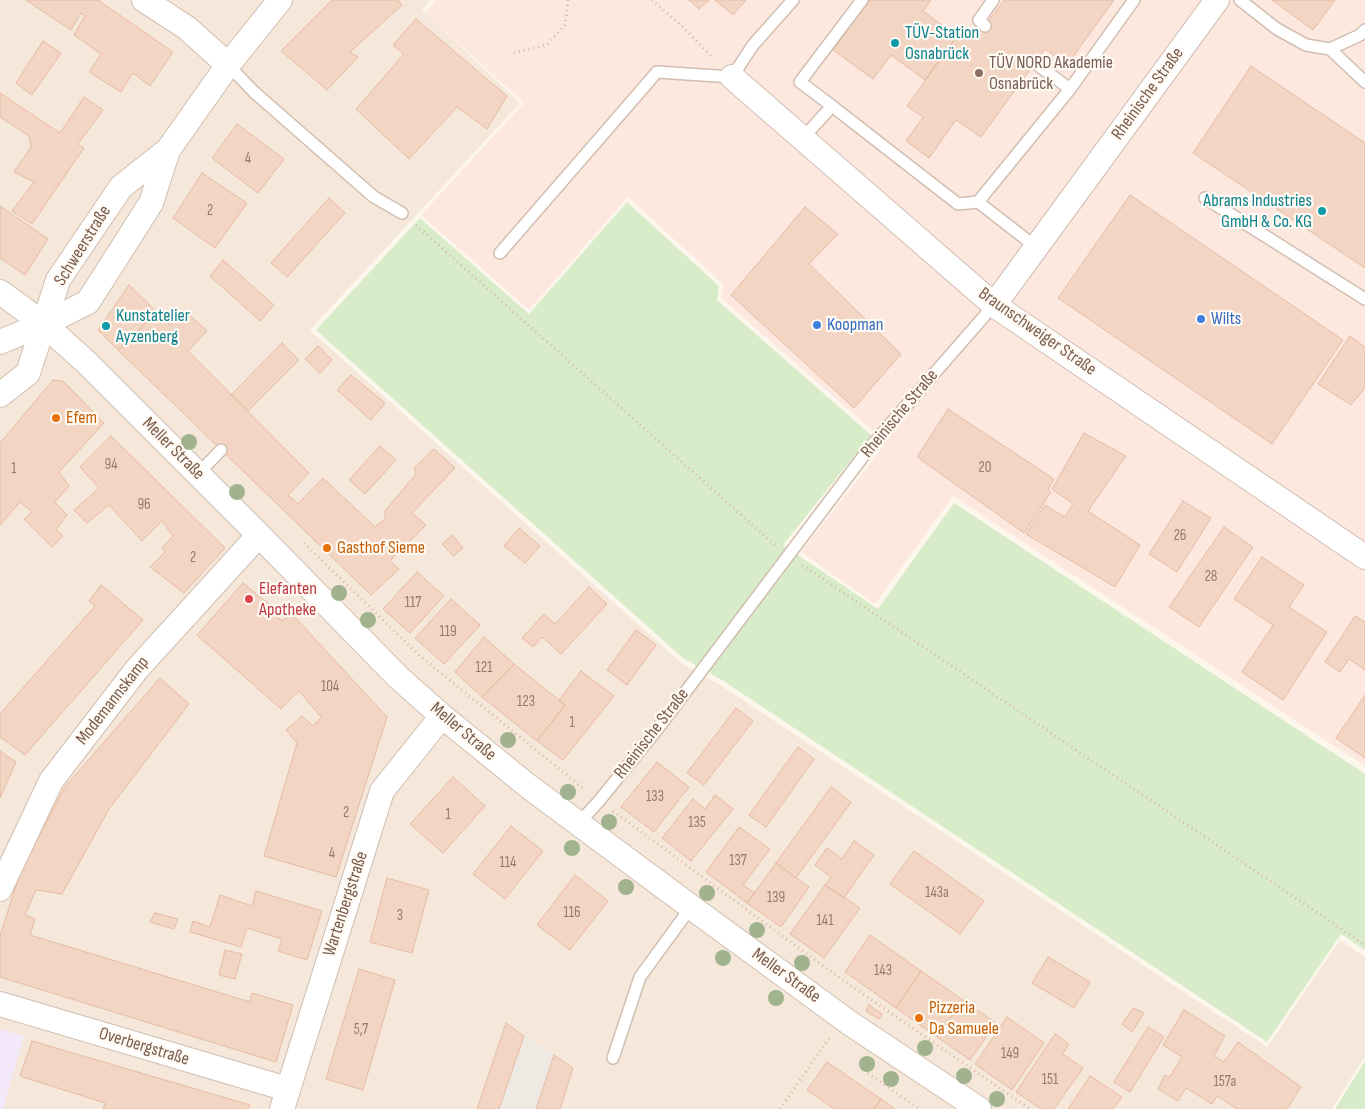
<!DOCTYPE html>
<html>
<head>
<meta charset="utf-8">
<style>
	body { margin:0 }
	canvas { display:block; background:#fdf6ec }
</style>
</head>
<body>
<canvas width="1365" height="1109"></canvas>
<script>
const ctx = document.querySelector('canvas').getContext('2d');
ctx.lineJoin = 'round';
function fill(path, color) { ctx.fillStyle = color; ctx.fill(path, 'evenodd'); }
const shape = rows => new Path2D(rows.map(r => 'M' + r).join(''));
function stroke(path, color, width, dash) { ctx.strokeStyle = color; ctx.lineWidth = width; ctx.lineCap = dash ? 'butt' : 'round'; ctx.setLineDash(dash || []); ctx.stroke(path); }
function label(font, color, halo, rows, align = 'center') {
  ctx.font = font + ' "Sofia Sans Condensed",sans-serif'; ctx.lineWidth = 4.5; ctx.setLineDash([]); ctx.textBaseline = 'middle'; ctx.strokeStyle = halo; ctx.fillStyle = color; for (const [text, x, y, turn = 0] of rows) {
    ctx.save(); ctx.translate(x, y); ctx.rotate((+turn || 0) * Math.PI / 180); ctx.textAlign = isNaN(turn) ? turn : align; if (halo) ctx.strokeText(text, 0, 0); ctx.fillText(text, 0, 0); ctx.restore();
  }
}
const residential = shape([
	[0,0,430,0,422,10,520,103,310,330,680,662,720,685,1267,1047,1340,940,1365,957,1365,1056,1332,1109,0,1109]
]);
const commercial = shape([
	[436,0,1365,0,1365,766,953,496,875,604,801,552,883,447,874,432,721,298,723,284,628,197,529,310,421,215,524,103,425,13]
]);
const industrial = shape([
	[506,1023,573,1068,560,1109,477,1109]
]);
const education = shape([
	[0,1029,24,1036,3,1109,0,1109]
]);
const green = shape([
	[627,202,719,286,717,300,871,435,783,545,878,609,954,503,1365,774,1365,950,1341,934,1267,1042,722,680,683,658,316,330,420,218,529,314],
	[1365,1061,1365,1109,1335,1109]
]);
const building = shape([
	[26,0,98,0,173,52,150,86,133,73,121,92,89,72,101,54,74,35,85,16,81,13,71,30,26,0],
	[332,0,398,0,402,5,350,52,358,57,327,90,281,51,332,0],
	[689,0,709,0,699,9,689,0],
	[715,0,746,0,733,15,715,0],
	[870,0,931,0,923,11,957,36,925,80,891,55,873,79,833,50,870,0],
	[1004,0,1114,0,1067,65,1045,49,981,137,956,120,929,158,906,141,923,117,907,106,963,28,976,38,1004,0],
	[1272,0,1335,0,1313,30,1272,0],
	[416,19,507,96,487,129,457,107,409,159,356,109,404,54,393,45,416,19],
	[43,41,61,53,32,95,16,83,43,41],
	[1251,66,1365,143,1365,268,1193,153,1251,66],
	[0,93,60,133,84,97,103,110,78,144,84,148,32,224,12,211,34,182,14,172,31,147,29,136,0,117,0,93],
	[237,124,284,159,258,193,212,158,237,124],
	[202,173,247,203,215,248,173,218,202,173],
	[1130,195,1343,340,1272,444,1058,298,1130,195],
	[329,198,345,213,287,277,271,263,329,198],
	[0,206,48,239,25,275,0,258,0,206],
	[805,207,838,234,809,264,901,354,854,408,731,295,805,207],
	[223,260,274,305,260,321,210,276,223,260],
	[129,285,157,312,118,350,98,330,129,285],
	[184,310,207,331,188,351,309,473,288,495,298,504,323,478,375,527,386,518,384,512,416,474,414,468,434,449,455,468,412,513,426,525,390,561,399,569,371,595,118,350,157,312,170,325,184,310],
	[1350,336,1365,347,1365,388,1351,405,1318,384,1350,336],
	[282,343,299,360,248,411,231,395,282,343],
	[318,346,332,360,320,373,305,359,318,346],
	[351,375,385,403,371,420,337,390,351,375],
	[53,380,63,381,104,423,59,472,69,486,55,502,67,515,56,530,63,536,52,547,24,519,32,512,20,502,0,525,0,443,53,380],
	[948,409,1054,479,1048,490,1051,492,1024,533,917,457,948,409],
	[1084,433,1126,456,1088,511,1140,545,1115,587,1026,534,1045,505,1065,517,1073,504,1052,489,1084,433],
	[111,436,225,548,184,593,150,567,165,552,162,548,173,536,162,521,142,541,109,505,87,523,74,510,99,488,80,467,111,436],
	[380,446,396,460,365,494,349,480,380,446],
	[1183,501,1211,518,1177,572,1149,554,1183,501],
	[1224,527,1253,547,1199,627,1169,607,1224,527],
	[519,528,540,546,525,563,504,546,519,528],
	[452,535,463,548,453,556,442,544,452,535],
	[1262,557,1304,585,1289,607,1327,632,1283,700,1242,672,1273,625,1234,599,1262,557],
	[417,572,444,596,410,633,383,609,417,572],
	[243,583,276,610,273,613,282,621,292,614,387,717,336,877,264,856,297,743,286,730,302,716,313,726,321,717,299,691,281,709,197,635,243,583],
	[101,585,143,620,25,755,0,737,0,714,95,606,89,601,101,585],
	[589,587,607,604,561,654,542,637,533,647,522,638,544,614,555,624,589,587],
	[451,599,480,625,444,664,415,638,451,599],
	[1355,616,1365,622,1365,670,1349,659,1340,672,1325,662,1355,616],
	[636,630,656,645,627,685,607,670,636,630],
	[484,637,514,664,482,697,455,672,484,637],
	[514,664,565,705,537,741,482,697,514,664],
	[581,671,614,696,563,760,537,741,565,705,559,700,581,671],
	[160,678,189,704,109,809,62,894,36,890,25,915,35,919,30,935,250,1002,252,993,293,1005,276,1062,0,977,0,936,20,873,64,788,160,678],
	[1365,695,1365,758,1336,738,1365,695],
	[736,708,753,721,704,785,687,773,736,708],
	[798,747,814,759,766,827,749,815,798,747],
	[0,751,16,762,0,798,0,751],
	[657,762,689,787,654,832,621,807,657,762],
	[453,777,485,806,443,853,410,824,453,777],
	[831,787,851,802,796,878,776,863,831,787],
	[715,795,733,809,691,861,662,838,693,799,705,809,715,795],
	[511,826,543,851,505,899,473,874,511,826],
	[739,827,770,849,743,885,755,893,747,903,706,872,739,827],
	[854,841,874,855,844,898,825,885,831,877,815,865,827,848,842,859,854,841],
	[914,851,984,901,960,934,890,884,914,851],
	[776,863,809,887,781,927,747,903,776,863],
	[575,875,608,901,570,950,537,925,575,875],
	[387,878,429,890,412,953,370,942,387,878],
	[825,885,860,908,824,958,790,934,825,885],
	[256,891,322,911,307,960,278,951,282,939,247,928,241,947,190,932,193,921,210,927,220,895,252,906,256,891],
	[155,913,178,919,174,929,150,922,155,913],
	[870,935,921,971,896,1008,845,972,870,935],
	[225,950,242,954,235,979,219,975,225,950],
	[1048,957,1090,982,1074,1008,1032,983,1048,957],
	[359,969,395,980,363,1090,326,1079,359,969],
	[921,971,963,1000,937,1037,896,1008,921,971],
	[963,1000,996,1023,970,1060,937,1037,963,1000],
	[869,1005,882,1014,879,1019,866,1011,869,1005],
	[1133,1008,1144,1013,1132,1032,1122,1024,1133,1008],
	[1184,1010,1225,1036,1214,1056,1224,1062,1238,1042,1301,1087,1287,1109,1237,1109,1217,1096,1212,1104,1186,1088,1178,1101,1158,1089,1165,1075,1169,1078,1182,1057,1163,1045,1184,1010],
	[1007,1017,1044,1043,1012,1090,975,1064,1007,1017],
	[506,1023,524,1036,499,1109,477,1109,506,1023],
	[1148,1027,1164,1037,1130,1092,1114,1082,1148,1027],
	[1055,1034,1069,1044,1063,1054,1083,1068,1054,1109,1041,1109,1016,1092,1055,1034],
	[32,1041,250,1105,248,1109,103,1109,105,1103,20,1076,32,1041],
	[554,1055,573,1068,560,1109,536,1109,554,1055],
	[827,1062,881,1099,874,1109,834,1109,807,1090,827,1062],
	[1090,1076,1122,1097,1113,1109,1068,1109,1090,1076],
	[881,1099,895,1109,874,1109,881,1099]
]);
const path = shape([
	[652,0,682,26,713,58],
	[514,53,547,45,565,25,568,0],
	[416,225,775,545],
	[304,543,420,656,584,789],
	[802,565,1365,945],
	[613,811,834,974,1030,1109],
	[861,1060,866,1072,920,1109],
	[780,1109,830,1037]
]);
const service = shape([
	[1240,0,1277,29,1306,45,1330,49,1360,35,1365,30],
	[985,26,979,20,993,0],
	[1330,49,1365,82],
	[1035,63,1070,89],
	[228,65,254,92,374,197,402,213],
	[832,106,800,82,862,0],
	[803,138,832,106,958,204,978,202,1070,89,1134,0],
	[1205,198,1365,299],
	[978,202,1036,247],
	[500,253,657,72,732,77,753,45,793,0],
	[198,474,221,450],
	[578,824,599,801,659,727,871,446,994,305],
	[613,1058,640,977,691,907]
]);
const minor = shape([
	[144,0,187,28,228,65],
	[732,77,994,305,1365,557],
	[0,292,44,324,87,363,259,535,399,678,442,716,528,786,691,907,851,1024,979,1109],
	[994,305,1217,0],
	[0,342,44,324,88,302,151,203,168,150,228,65,280,0],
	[0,395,28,373,58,280,121,187,168,150],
	[0,889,51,781,137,669,259,535],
	[0,1004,287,1089],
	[282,1109,382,791,442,716]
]);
const trees = [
	[189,442],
	[237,492],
	[339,593],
	[368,620],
	[508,740],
	[568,792],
	[609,822],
	[572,848],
	[626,887],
	[707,893],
	[757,930],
	[723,958],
	[802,963],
	[776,998],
	[925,1048],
	[867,1064],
	[964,1076],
	[891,1079],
	[997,1099]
];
const markers = [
	[895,43,5,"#0f9aa8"],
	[979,73,5,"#8d6e63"],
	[1322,211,5,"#0f9aa8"],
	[1201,319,5,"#3f7fe0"],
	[817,325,5,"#3f7fe0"],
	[106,326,5,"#0f9aa8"],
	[56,418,5,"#e8710a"],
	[327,548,5,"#e8710a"],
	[249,599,5,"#e0444e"],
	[919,1018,5,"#e8710a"]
];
const numberNames = [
	["4",248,159],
	["2",210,211],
	["94",111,465],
	["20",985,468],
	["1",14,469],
	["96",144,505],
	["26",1180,536],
	["2",193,558],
	["28",1211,577],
	["117",413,603],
	["119",448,632],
	["121",484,668],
	["104",330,687],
	["123",526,702],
	["1",572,723],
	["133",655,797],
	["2",346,813],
	["1",448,815],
	["135",697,823],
	["4",332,854],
	["137",738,861],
	["114",508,863],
	["143a",937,893],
	["139",776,898],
	["116",572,913],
	["3",400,916],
	["141",825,921],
	["143",883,971],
	["5,7",361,1030],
	["149",1010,1054],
	["151",1050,1080],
	["157a",1225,1082]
];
const cultureNames = [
	["TÜV-Station",905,33],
	["Osnabrück",905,54],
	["Abrams Industries",1312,201,"right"],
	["GmbH & Co. KG",1312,222,"right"],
	["Kunstatelier",116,316],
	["Ayzenberg",116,337]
];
const educationNames = [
	["TÜV NORD Akademie",989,63],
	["Osnabrück",989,84]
];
const streetNames = [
	["Rheinische Straße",1148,94,-54],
	["Schweerstraße",83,246,-58],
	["Braunschweiger Straße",1037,332,35],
	["Rheinische Straße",900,414,-50],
	["Meller Straße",173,449,45],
	["Modemannskamp",113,701,-52],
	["Meller Straße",463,732,40],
	["Rheinische Straße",652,734,-52],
	["Wartenbergstraße",346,904,-72],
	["Meller Straße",786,976,36],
	["Overbergstraße",144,1047,17]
];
const shopNames = [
	["Wilts",1211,319],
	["Koopman",827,325]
];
const foodNames = [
	["Efem",66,418],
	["Gasthof Sieme",337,548],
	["Pizzeria",929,1008],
	["Da Samuele",929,1029]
];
const healthNames = [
	["Elefanten",259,589],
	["Apotheke",259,610]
];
fill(residential, '#f5e8da');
fill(commercial, '#fde8e0');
fill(industrial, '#efe9e4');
fill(education, '#f3e8fa');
fill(green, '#d8ecc9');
fill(building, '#f3d5c3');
stroke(building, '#e6bba3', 1);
stroke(service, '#d1beb0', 14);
stroke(minor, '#d1beb0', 26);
stroke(path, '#d9b8a5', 3, [1, 4]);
stroke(service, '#fff', 11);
stroke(minor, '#fff', 24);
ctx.fillStyle = '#a0b28e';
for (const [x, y] of trees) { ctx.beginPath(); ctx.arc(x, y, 8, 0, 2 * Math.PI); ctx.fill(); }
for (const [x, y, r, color] of markers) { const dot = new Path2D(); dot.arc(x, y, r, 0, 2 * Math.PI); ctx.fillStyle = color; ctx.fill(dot); stroke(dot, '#fffaf3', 2); }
label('15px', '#987a6a', null, numberNames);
label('18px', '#0d838f', '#fffaf3', cultureNames, 'left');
label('18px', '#785e54', '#fffaf3', educationNames, 'left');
label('18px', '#7a5c4d', '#fffaf3', streetNames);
label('18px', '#366cbe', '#fffaf3', shopNames, 'left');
label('18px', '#c56008', '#fffaf3', foodNames, 'left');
label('18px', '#be3a42', '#fffaf3', healthNames, 'left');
</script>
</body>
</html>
